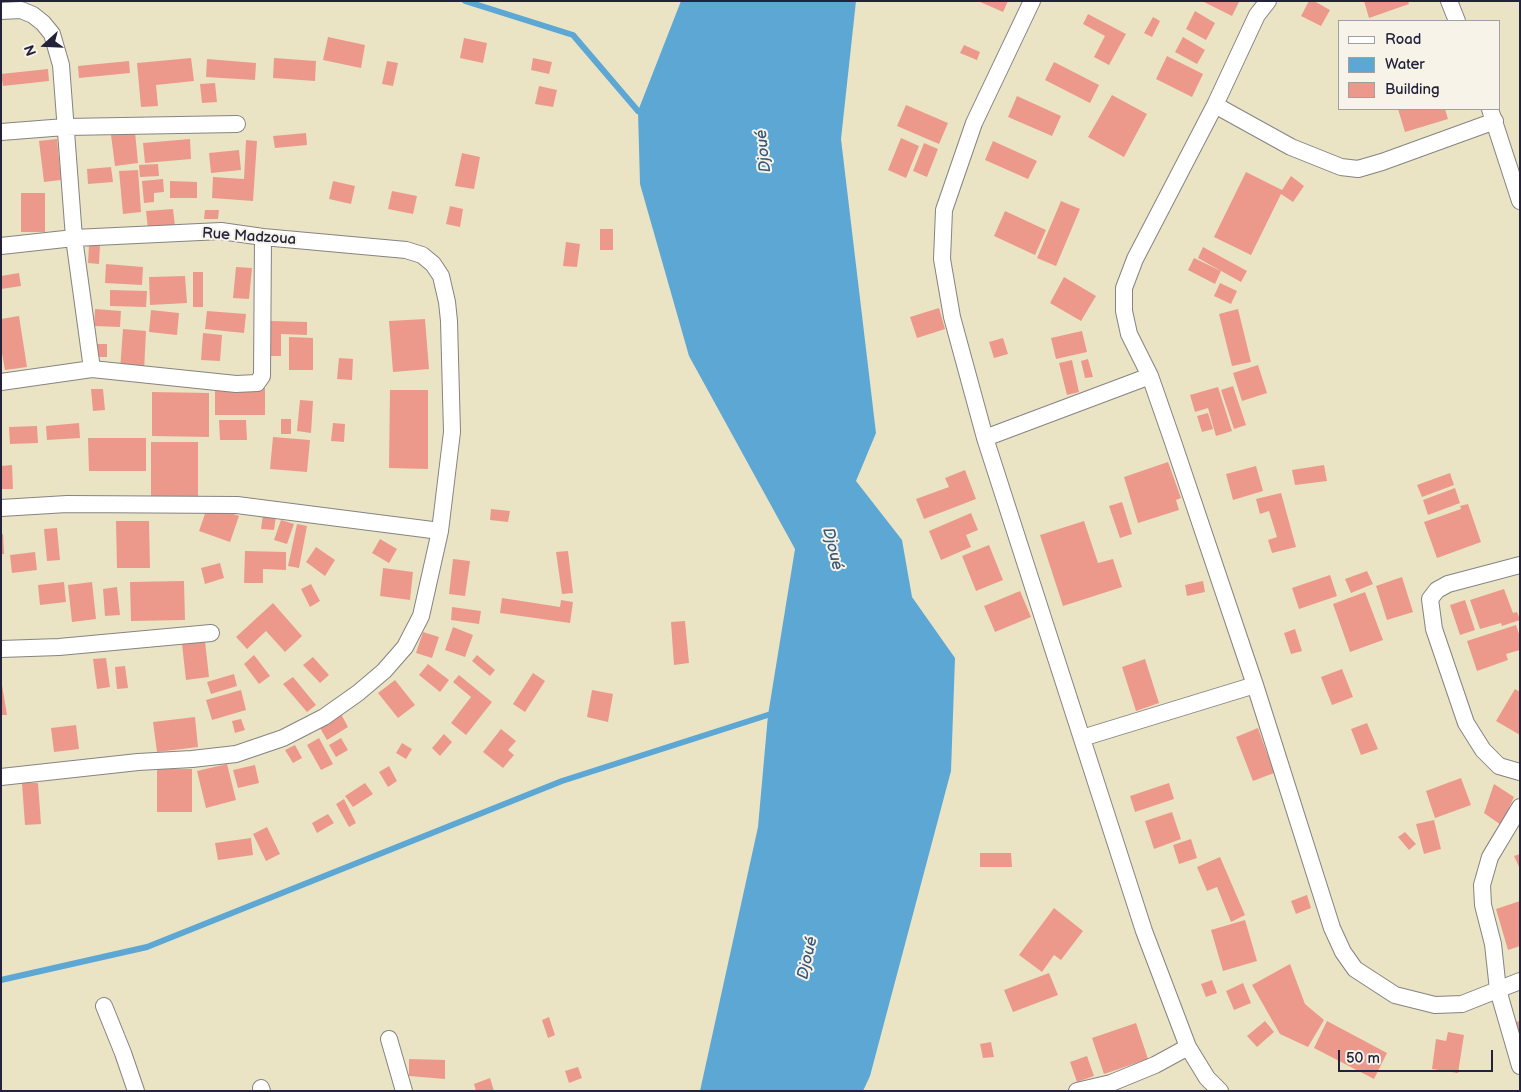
<!DOCTYPE html>
<html>
<head>
<meta charset="utf-8">
<style>
	body { margin:0 }
	#map { position:relative; width:1521px; height:1092px; overflow:hidden; background:#eae4c5; font-family:"Balsamiq Sans",sans-serif }
	canvas { display:block }
	.frame { position:absolute; inset:0; border:2px solid #22223b; pointer-events:none }
	.legend { position:absolute; left:1338px; top:20px; width:162px; height:90px; box-sizing:border-box; background:#f7f3e8; border:1px solid #a29fa3; margin:0; padding:6px 9px; list-style:none; font-size:15px; color:#22223b }
	.legend li { display:flex; align-items:center; gap:10px; height:25px }
	.legend b { width:25px; border:1px solid #a29fa3 }
	.north { position:absolute; left:20px; top:20px; width:50px; height:50px; -webkit-text-stroke:4px #f7f3e8; paint-order:stroke; rotate:250deg; font-size:14px; font-weight:700; line-height:20px; text-align:center; color:#22223b }
	.north::after { content:''; display:block; margin:auto; width:18px; height:22px; background:#22223b; clip-path:polygon(50% 0,100% 100%,50% 72%,0 100%) }
	.scale { position:absolute; left:1338px; top:1050px; width:155px; height:22px; box-sizing:border-box; border:2px solid #22223b; border-top:0; padding-left:6px; font-size:15px; line-height:18px; white-space:nowrap; color:#22223b; -webkit-text-stroke:4px #f7f3e8; paint-order:stroke }
</style>
</head>
<body>
<div id="map">
<canvas width="1521" height="1092"></canvas>
<div class="frame"></div>
<ul class="legend">
<li><b style="height:6px;background:#fff"></b>Road</li>
<li><b style="height:14px;background:#5ca7d4"></b>Water</li>
<li><b style="height:14px;background:#ec998c"></b>Building</li>
</ul>
<div class="north">N</div>
<div class="scale">50 m</div>
</div>
<script>
const ctx = document.querySelector('canvas').getContext('2d');
ctx.lineJoin = 'round';
function fill(path, color) { ctx.fillStyle = color; ctx.fill(path, 'evenodd'); }
const shape = rows => new Path2D(rows.map(r => 'M' + r).join(''));
function stroke(path, color, width, dash) { ctx.strokeStyle = color; ctx.lineWidth = width; ctx.lineCap = dash ? 'butt' : 'round'; ctx.setLineDash(dash || []); ctx.stroke(path); }
function label(font, color, halo, rows, align = 'center') {
  ctx.font = font + ' "Balsamiq Sans",sans-serif'; ctx.lineWidth = 4; ctx.setLineDash([]); ctx.textBaseline = 'middle'; ctx.strokeStyle = halo; ctx.fillStyle = color; for (const [text, x, y, turn = 0] of rows) {
    ctx.save(); ctx.translate(x, y); ctx.rotate((+turn || 0) * Math.PI / 180); ctx.textAlign = isNaN(turn) ? turn : align; if (halo) ctx.strokeText(text, 0, 0); ctx.fillText(text, 0, 0); ctx.restore();
  }
}
const water = shape([
	[681,1,856,1,841,139,876,433,856,481,902,540,912,597,955,658,951,771,870,1076,863,1091,700,1091,758,827,768,715,795,549,689,356,640,184,638,111]
]);
const stream = shape([
	[465,1,573,35,638,111],
	[1,980,147,947,562,781,774,713]
]);
const building = shape([
	[978,1,1008,1,1003,12],
	[1202,1,1237,1,1239,2,1232,16],
	[1309,1,1314,1,1330,10,1321,26,1301,16],
	[1364,1,1408,1,1409,4,1369,18],
	[1195,11,1215,23,1206,40,1186,29],
	[1088,14,1126,34,1109,65,1094,57,1105,36,1083,24],
	[1153,17,1160,21,1152,37,1144,33],
	[328,37,365,45,361,68,323,60],
	[1183,37,1205,50,1197,64,1175,52],
	[464,38,487,43,483,63,460,58],
	[964,45,980,52,977,60,960,53],
	[1167,56,1203,74,1192,97,1156,79],
	[191,58,194,81,156,85,158,106,141,107,137,63],
	[274,58,316,61,315,81,273,78],
	[533,58,552,62,549,74,531,70],
	[207,59,256,63,255,80,206,77],
	[129,61,130,73,79,78,78,66],
	[387,61,398,63,393,86,382,84],
	[1054,62,1099,85,1090,103,1045,80],
	[48,69,49,81,3,86,1,74],
	[215,83,217,102,202,103,200,84],
	[539,86,557,90,553,107,535,104],
	[1112,95,1147,114,1124,157,1088,137],
	[1017,96,1061,116,1052,136,1008,117],
	[906,105,948,123,939,144,897,126],
	[1398,109,1445,109,1448,119,1405,132],
	[135,132,138,163,115,166,111,135],
	[306,133,307,145,275,148,273,136],
	[901,138,919,146,906,178,888,170],
	[57,139,61,180,44,182,39,141],
	[190,139,191,159,145,163,143,143],
	[246,140,257,141,253,201,212,198,213,177,244,179],
	[993,141,1037,161,1028,179,985,160],
	[924,143,938,149,927,177,913,171],
	[239,150,241,170,211,173,209,153],
	[462,153,480,157,474,189,455,186],
	[158,164,159,176,140,177,139,165],
	[111,167,113,182,88,184,87,169],
	[138,170,141,212,123,214,119,171],
	[1246,172,1282,190,1291,176,1304,186,1293,202,1281,194,1251,255,1214,237],
	[163,179,164,192,154,193,154,202,144,203,142,181],
	[170,181,197,182,197,198,170,198],
	[333,181,355,186,351,204,329,199],
	[392,191,417,196,413,214,388,209],
	[21,193,45,193,45,232,21,232],
	[1061,201,1080,209,1056,266,1037,258],
	[450,206,463,209,460,227,446,224],
	[173,209,175,226,148,229,146,211],
	[205,210,219,210,218,219,204,219],
	[1005,211,1046,230,1035,255,994,236],
	[600,229,613,229,613,250,600,250],
	[566,242,580,244,577,267,563,266],
	[89,245,100,245,99,264,88,263],
	[1203,247,1247,271,1241,282,1198,258],
	[1194,258,1221,271,1215,284,1188,270],
	[106,264,143,267,142,285,105,283],
	[236,267,252,268,249,299,233,298],
	[193,272,203,272,203,307,193,307],
	[19,273,21,286,1,289,1,276],
	[185,276,187,303,150,305,149,277],
	[1064,277,1096,296,1081,321,1050,303],
	[1220,283,1237,291,1231,304,1214,296],
	[110,290,147,291,146,307,110,306],
	[939,308,945,329,917,338,910,317],
	[95,309,121,311,120,327,94,326],
	[1238,309,1251,362,1232,366,1219,314],
	[151,310,179,313,177,335,149,332],
	[207,311,246,314,244,333,205,329],
	[19,316,27,367,5,370,1,348,1,319],
	[425,319,429,369,393,372,389,321],
	[271,321,307,322,307,335,281,334,281,356,270,356],
	[123,329,146,331,144,371,120,370],
	[1082,331,1087,352,1056,359,1051,338],
	[203,333,222,335,220,361,201,360],
	[289,337,313,338,313,370,289,370],
	[1003,338,1008,354,994,358,989,342],
	[97,344,107,344,107,357,96,357],
	[339,358,353,359,352,380,337,379],
	[1088,359,1093,377,1085,378,1081,361],
	[1072,360,1079,392,1067,395,1059,363],
	[1258,365,1267,393,1242,401,1233,373],
	[1233,386,1246,425,1234,429,1221,390],
	[1218,387,1232,431,1216,436,1208,408,1195,412,1190,395],
	[215,388,265,388,265,415,215,415],
	[91,389,103,389,105,410,93,411],
	[390,390,428,390,428,469,389,468],
	[152,392,209,393,209,437,152,436],
	[300,400,313,401,311,433,297,431],
	[1208,413,1213,429,1202,432,1197,416],
	[281,419,291,419,291,434,281,434],
	[219,420,246,420,247,440,220,440],
	[79,423,80,438,47,440,46,426],
	[333,423,345,424,344,442,331,441],
	[37,426,38,443,10,444,9,427],
	[273,437,310,440,307,472,270,469],
	[88,438,146,438,146,471,89,471],
	[151,442,198,442,198,499,151,498],
	[1168,462,1181,498,1176,500,1179,510,1138,523,1124,477],
	[12,465,13,489,1,489,1,466],
	[1324,465,1327,481,1295,485,1292,470],
	[1256,466,1263,491,1233,500,1226,474],
	[965,470,976,499,924,519,916,499,949,487,945,478],
	[1450,473,1454,485,1422,497,1417,485],
	[1455,488,1460,503,1428,515,1423,500],
	[1281,493,1296,547,1272,553,1268,540,1277,537,1269,511,1260,514,1256,499],
	[1122,502,1132,534,1120,538,1109,506],
	[1468,504,1481,542,1437,558,1424,522,1461,509,1460,506],
	[208,505,239,516,230,542,199,531],
	[491,509,510,511,508,522,490,520],
	[971,513,978,530,966,535,971,547,941,560,929,531],
	[263,514,276,516,274,530,261,529],
	[281,520,294,524,287,544,274,540],
	[116,521,149,521,150,568,117,568],
	[1084,521,1098,563,1113,559,1122,587,1063,606,1040,535],
	[297,524,307,526,299,568,288,566],
	[57,528,60,560,47,561,44,529],
	[1,534,3,534,4,554,1,554],
	[380,539,397,549,389,563,372,553],
	[989,545,1003,580,976,591,962,556],
	[316,547,335,560,325,576,306,562],
	[245,551,286,552,286,570,263,569,263,583,244,583],
	[568,551,573,593,562,594,556,552],
	[35,552,37,570,12,573,10,555],
	[453,559,470,561,465,596,449,594],
	[220,563,224,578,205,584,201,568],
	[383,568,413,572,410,600,380,596],
	[1367,571,1373,584,1351,593,1345,579],
	[1330,575,1337,596,1299,609,1292,588],
	[1402,577,1413,612,1387,620,1376,586],
	[184,581,185,620,131,621,130,582],
	[1203,581,1205,592,1187,596,1185,585],
	[64,582,66,602,40,605,38,585],
	[92,582,96,619,72,622,68,585],
	[311,584,320,601,310,607,301,589],
	[117,587,120,615,105,616,103,589],
	[1504,589,1513,613,1517,612,1520,620,1502,626,1501,623,1480,629,1470,600],
	[1020,591,1031,617,995,632,984,606],
	[1365,592,1383,640,1350,652,1333,604],
	[502,598,560,607,561,600,573,602,570,623,500,613],
	[1465,600,1475,630,1460,635,1450,605],
	[273,603,302,636,285,652,266,631,247,649,236,637],
	[452,607,481,611,479,624,451,620],
	[685,621,689,663,674,665,671,622],
	[1516,625,1520,637,1520,650,1506,654,1508,660,1477,671,1467,641],
	[453,627,473,635,465,657,445,650],
	[1295,629,1302,651,1291,654,1284,633],
	[423,632,439,637,432,658,416,653],
	[205,641,209,677,186,680,182,644],
	[254,655,270,676,259,684,244,664],
	[477,655,495,670,490,676,472,661],
	[313,657,329,675,320,683,303,665],
	[106,658,110,687,97,689,93,659],
	[1145,659,1159,703,1136,711,1122,667],
	[428,664,449,680,440,692,419,675],
	[125,666,128,688,117,689,115,667],
	[1342,669,1353,697,1332,705,1321,677],
	[533,673,545,681,525,712,513,704],
	[234,674,237,686,211,694,207,682],
	[459,675,492,702,466,735,451,723,471,697,453,682],
	[293,677,316,705,307,712,283,684],
	[1,679,7,715,1,715],
	[395,680,415,705,398,718,378,693],
	[1515,689,1520,692,1520,735,1496,721],
	[241,690,246,710,212,720,206,700],
	[592,690,613,694,608,722,587,717],
	[341,714,348,727,327,740,319,726],
	[195,717,198,747,157,752,153,722],
	[241,719,245,730,235,733,232,721],
	[1367,723,1378,749,1361,755,1351,729],
	[76,725,79,749,54,752,51,728],
	[1258,728,1274,773,1253,781,1236,737],
	[501,729,516,741,508,750,514,755,503,768,483,752],
	[444,734,452,742,440,756,432,748],
	[319,738,333,764,321,770,307,745],
	[341,738,348,750,336,757,329,745],
	[402,743,412,749,406,759,396,753],
	[295,745,302,758,293,763,285,750],
	[227,764,236,800,206,808,197,771],
	[255,765,259,783,238,788,233,770],
	[389,766,397,781,388,787,379,772],
	[157,769,192,769,192,812,157,812],
	[1461,778,1471,805,1435,818,1426,791],
	[22,783,38,783,41,824,25,825],
	[365,783,373,794,353,807,345,796],
	[1169,783,1174,799,1135,812,1130,796],
	[1494,784,1514,797,1501,825,1484,813],
	[344,799,356,823,349,827,336,804],
	[1172,812,1181,839,1154,849,1145,821],
	[328,814,334,823,317,833,312,823],
	[1434,820,1441,849,1424,854,1416,824],
	[267,827,280,854,266,861,253,834],
	[1405,832,1416,844,1409,850,1398,837],
	[251,838,253,855,218,860,215,843],
	[1191,839,1197,858,1179,864,1173,845],
	[980,853,1011,853,1012,867,980,867],
	[1520,854,1520,869,1514,856],
	[1220,857,1245,915,1231,922,1217,887,1207,891,1197,867],
	[1307,895,1311,908,1296,914,1291,901],
	[1520,901,1520,946,1508,950,1496,909],
	[1054,908,1083,931,1061,960,1054,955,1042,972,1019,955],
	[1245,920,1257,961,1223,971,1211,930],
	[1290,964,1305,1004,1324,1020,1308,1047,1280,1034,1252,985],
	[1049,973,1058,995,1013,1012,1004,990],
	[1212,980,1217,993,1206,997,1201,984],
	[1243,983,1251,1003,1234,1010,1226,991],
	[549,1017,555,1035,548,1038,542,1020],
	[1265,1021,1274,1032,1257,1047,1247,1036],
	[1327,1021,1387,1053,1374,1079,1314,1048],
	[1520,1021,1520,1034,1519,1034,1515,1022],
	[1136,1023,1148,1059,1104,1074,1092,1038],
	[1448,1032,1464,1035,1458,1073,1432,1069,1436,1039,1446,1041],
	[991,1042,994,1057,983,1058,980,1044],
	[1087,1056,1094,1076,1077,1082,1070,1062],
	[409,1059,445,1060,445,1079,409,1076],
	[578,1067,582,1078,569,1083,565,1071],
	[490,1078,494,1091,476,1091,474,1084]
]);
const minor = shape([
	[1032,1,974,123,944,210,942,259,952,317,985,438,1144,931,1188,1047,1207,1078,1220,1091],
	[1268,1,1257,15,1215,105,1135,259,1124,288,1124,311,1129,334,1150,376,1173,442,1255,685,1332,928,1343,952,1355,969,1395,995,1435,1005,1462,1004,1520,981],
	[1449,1,1457,21],
	[1,11,21,10,33,15,43,23,52,34,61,65,74,238,92,369],
	[1215,105,1291,147,1341,167,1358,169,1382,162,1495,121],
	[1490,109,1520,201],
	[1,132,65,127,237,124],
	[1,246,74,238,221,231,263,237,406,250,422,255,433,264,441,276,447,302,449,321,452,432,440,531,421,616,405,647,384,671,358,693,324,717,283,738,236,754,192,759,138,762,1,777],
	[1,382,92,369,236,384,257,383,262,376,263,237],
	[985,438,1150,376],
	[1,508,67,504,237,505,440,531],
	[1520,565,1448,584,1437,590,1430,599,1434,629,1466,723,1483,750,1499,766,1520,772],
	[1,649,59,647,211,633],
	[1082,738,1255,685],
	[1520,807,1490,857,1482,885,1483,905,1493,944,1498,990,1520,1066],
	[104,1006,123,1053,136,1091],
	[389,1039,404,1091],
	[261,1088,262,1091],
	[1077,1091,1111,1083,1155,1065,1188,1047]
]);
const streetNames = [
	["Rue Madzoua",249,237,4]
];
const waterNames = [
	["Djoué",764,151,-96],
	["Djoué",832,549,76],
	["Djoué",808,958,-77]
];
fill(water, '#5ca7d4');
stroke(stream, '#5ca7d4', 6);
fill(building, '#ec998c');
stroke(minor, '#868380', 18);
stroke(minor, '#fff', 16);
label('15px', '#22223b', '#f7f3e8', streetNames);
label('italic 16px', '#395778', '#f7f3e8', waterNames);
</script>
</body>
</html>
